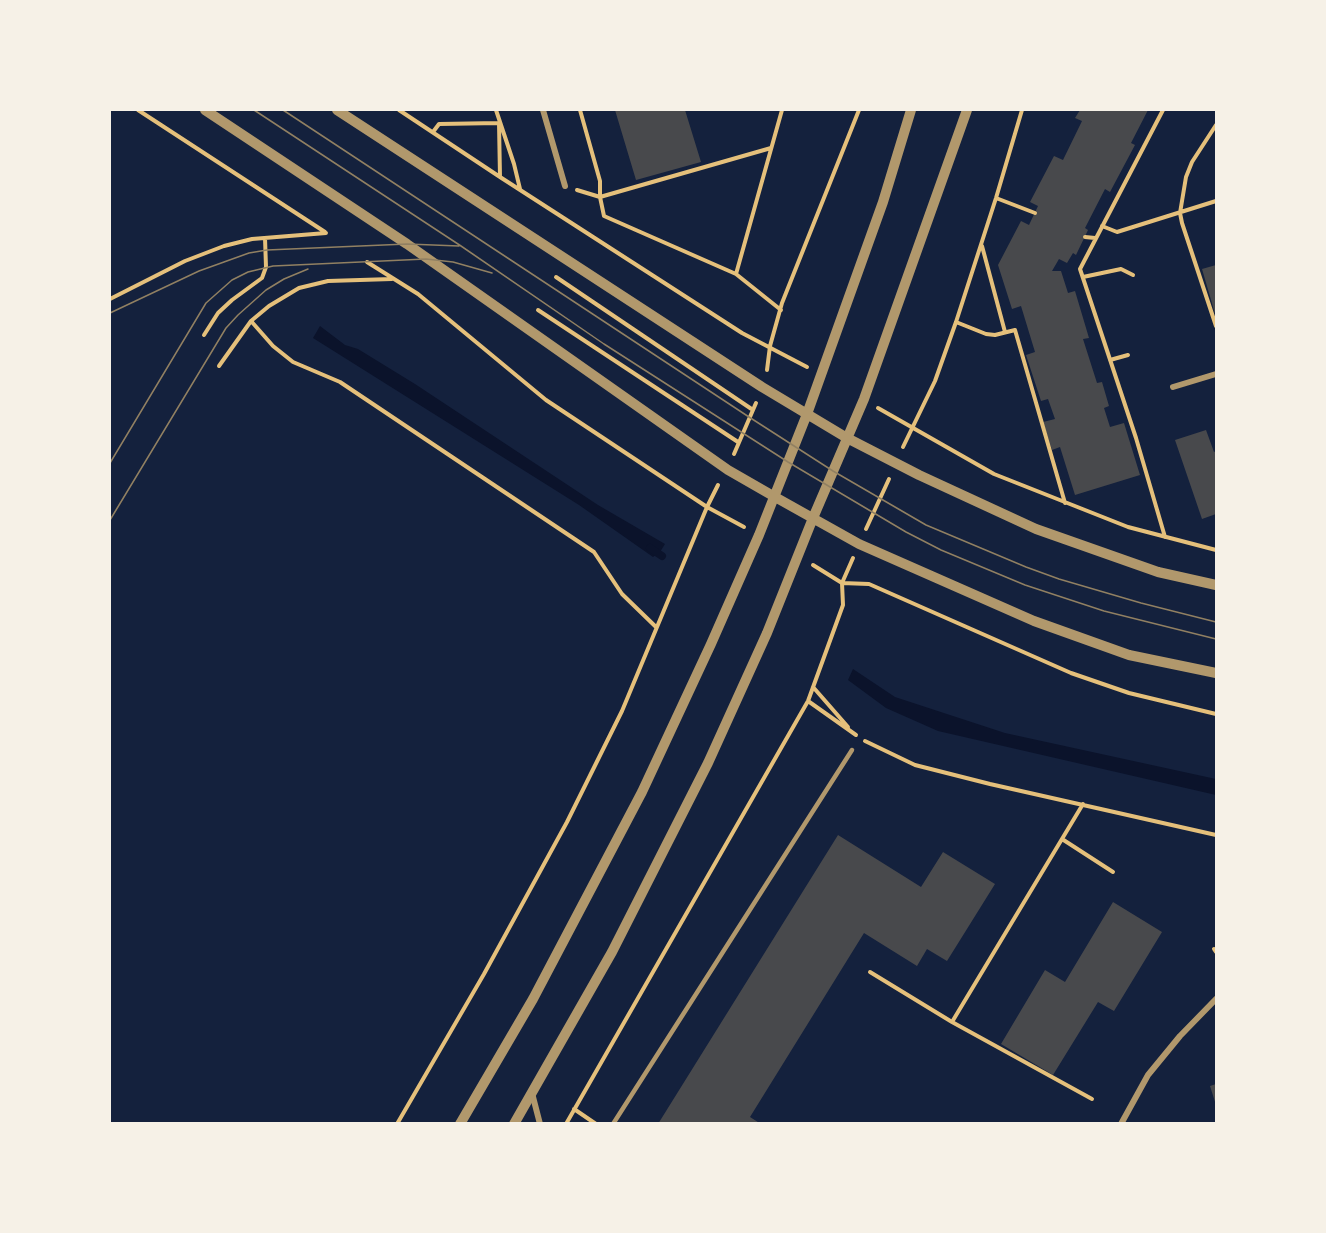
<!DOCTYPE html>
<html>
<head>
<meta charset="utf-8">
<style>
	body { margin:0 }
	#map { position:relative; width:1326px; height:1233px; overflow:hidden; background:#14213d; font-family:Literata,serif }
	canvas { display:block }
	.frame { position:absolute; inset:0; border:111px solid #f6f1e7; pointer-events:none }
</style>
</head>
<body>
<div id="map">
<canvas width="1326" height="1233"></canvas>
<div class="frame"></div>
</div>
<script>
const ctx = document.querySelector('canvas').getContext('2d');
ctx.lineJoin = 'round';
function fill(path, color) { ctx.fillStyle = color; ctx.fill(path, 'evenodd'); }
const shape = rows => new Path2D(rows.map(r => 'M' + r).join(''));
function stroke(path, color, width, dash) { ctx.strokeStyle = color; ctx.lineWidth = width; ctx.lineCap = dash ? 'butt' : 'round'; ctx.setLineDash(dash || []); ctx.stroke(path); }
const water = shape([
	[320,326,345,345,358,349,415,384,598,505,665,544,660,552,653,557,579,505,313,338],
	[853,669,895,697,1005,733,1216,779,1216,795,938,731,886,708,848,680]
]);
const stream = shape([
	[650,548,662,556]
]);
const building = shape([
	[615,110,685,110,701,162,636,180],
	[1080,110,1148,110,1131,143,1135,145,1110,192,1105,189,1085,228,1088,230,1076,255,1073,253,1067,263,1059,259,1052,271,1061,271,1068,293,1075,291,1089,338,1083,339,1097,383,1102,382,1109,406,1104,408,1110,427,1124,423,1140,475,1075,495,1060,447,1052,450,1043,422,1055,419,1048,399,1041,401,1026,355,1035,352,1021,306,1012,309,998,265,1021,221,1029,225,1038,206,1030,202,1054,156,1063,160,1082,121,1075,118],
	[1216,265,1216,317,1202,269],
	[1206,430,1214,452,1216,451,1216,514,1202,519,1175,440],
	[838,835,921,887,943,852,995,884,947,961,927,949,917,966,864,933,750,1117,761,1124,658,1124],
	[1113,902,1162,932,1114,1011,1098,1002,1053,1075,1001,1044,1045,970,1065,982],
	[1216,1084,1216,1105,1210,1086]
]);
const path = shape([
	[138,110,325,232],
	[399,110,500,177,742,333,807,367],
	[496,110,514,164,520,189],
	[580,110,600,181,600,197,604,216,736,274,781,310],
	[1163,110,1080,269,1136,438,1165,537],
	[1216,125,1192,162,1186,177,1180,213,1182,223,1216,326],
	[433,132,439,124,499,123,500,177],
	[577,190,600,197,771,148],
	[996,198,1035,213],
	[1102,226,1117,232,1216,201],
	[1085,237,1095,238],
	[982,246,1005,332],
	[367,262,418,294,546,400,707,507,744,527],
	[736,274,782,110],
	[556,277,753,410],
	[1083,277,1121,269,1133,275],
	[110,299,185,261,224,246,252,239,326,233],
	[538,310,738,442],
	[251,321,273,346,293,362,340,382,594,552,622,594,656,627],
	[956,322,986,334,995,335,1015,330,1065,503],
	[204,335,218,313,232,300,262,278,266,267,265,238],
	[1110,360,1128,355],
	[219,366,251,321,269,306,299,288,328,281,392,279],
	[767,370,770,346,782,303,859,110],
	[878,408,994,474,1128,527,1216,550],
	[903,447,935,381,956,322,996,198,1022,110],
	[734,454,756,403],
	[866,529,889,479],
	[813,565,842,583,869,584,1071,673,1129,693,1216,714],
	[813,687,848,727],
	[808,701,856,735],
	[865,741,915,765,990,784,1216,835],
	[1083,804,952,1022,1092,1099],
	[1062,839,1113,872],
	[1214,949,1216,952],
	[870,972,952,1022],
	[574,1109,596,1124],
	[397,1124,484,974,567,822,622,711,707,507,718,485],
	[566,1124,808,701,843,605,842,583,853,558]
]);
const service = shape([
	[613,1124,852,750]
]);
const minor = shape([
	[543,110,565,186],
	[1173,387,1216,374],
	[532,1093,540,1124],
	[1121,1124,1148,1075,1180,1036,1216,999]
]);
const tertiary = shape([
	[205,110,407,244,728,470,775,497,859,544,1034,621,1129,655,1216,673],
	[337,110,762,387,847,438,919,475,1036,529,1158,572,1216,585],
	[460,1124,533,999,642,792,711,644,759,535,807,414,883,202,911,110],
	[514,1124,612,952,708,763,767,633,813,518,864,399,967,110]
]);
const tram = shape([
	[254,110,461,246,604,344,788,462,906,532,941,550,1025,585,1104,611,1216,639],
	[283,110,749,417,833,471,926,525,1026,567,1059,579,1141,603,1216,622],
	[110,313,199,271,249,253,267,250,407,244,459,246],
	[110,463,206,303,232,280,248,272,273,266,426,259,453,262,492,273],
	[110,520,226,328,238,315,266,290,284,279,308,269]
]);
fill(water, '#0b132b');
stroke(stream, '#0b132b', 8);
fill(building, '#48494c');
stroke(path, '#e5c07b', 4);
stroke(service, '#b1986c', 4.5);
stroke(minor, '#b1986c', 6);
stroke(tertiary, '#b1986c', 10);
stroke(tram, '#918062', 1.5);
</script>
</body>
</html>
